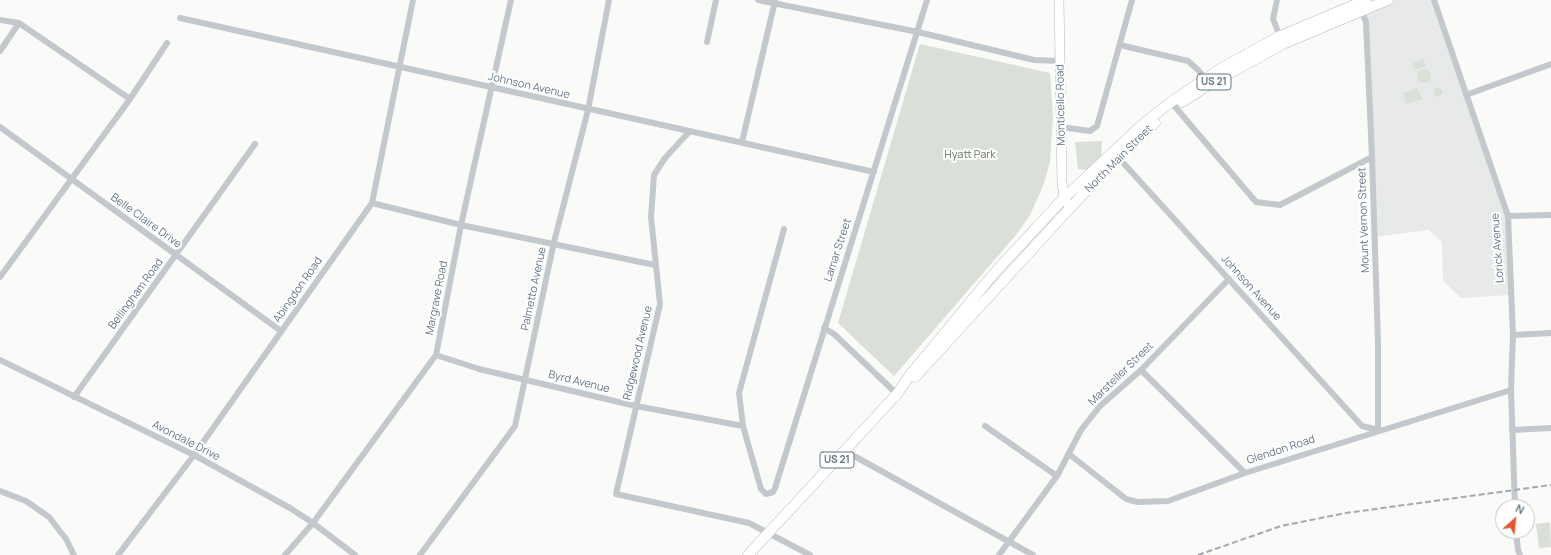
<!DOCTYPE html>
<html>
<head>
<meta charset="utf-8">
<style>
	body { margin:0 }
	#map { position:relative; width:1551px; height:555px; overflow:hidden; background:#fafaf8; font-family:Manrope,sans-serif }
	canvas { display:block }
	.north { position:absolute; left:1495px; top:499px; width:40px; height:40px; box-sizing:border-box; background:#fff; border:1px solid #c1c8cd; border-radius:50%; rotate:27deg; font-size:11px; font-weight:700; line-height:16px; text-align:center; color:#657683 }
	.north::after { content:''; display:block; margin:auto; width:14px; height:18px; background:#e4572e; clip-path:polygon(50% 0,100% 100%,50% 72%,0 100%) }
</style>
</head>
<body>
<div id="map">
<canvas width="1551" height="555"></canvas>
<div class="north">N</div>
</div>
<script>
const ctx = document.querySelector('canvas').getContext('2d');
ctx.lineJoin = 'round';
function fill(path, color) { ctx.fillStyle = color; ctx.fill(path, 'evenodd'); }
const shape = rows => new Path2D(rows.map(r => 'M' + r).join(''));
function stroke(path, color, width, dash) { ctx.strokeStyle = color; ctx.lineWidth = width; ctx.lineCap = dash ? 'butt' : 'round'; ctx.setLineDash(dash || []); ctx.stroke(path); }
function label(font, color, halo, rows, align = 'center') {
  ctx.font = font + ' Manrope,sans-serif'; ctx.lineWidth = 4; ctx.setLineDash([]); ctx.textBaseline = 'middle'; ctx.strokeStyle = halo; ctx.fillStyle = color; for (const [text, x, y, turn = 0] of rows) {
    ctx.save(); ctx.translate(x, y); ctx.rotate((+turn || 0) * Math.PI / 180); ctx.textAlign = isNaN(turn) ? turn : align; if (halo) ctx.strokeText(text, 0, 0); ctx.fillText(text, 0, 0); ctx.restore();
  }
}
const built = shape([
	[1394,0,1433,0,1508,216,1511,295,1461,298,1443,281,1442,242,1429,230,1374,237,1364,11]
]);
const green = shape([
	[920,44,1050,73,1053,116,1050,162,1043,186,1030,215,1016,235,894,376,838,323],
	[1423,59,1426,66,1415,70,1412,64],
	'1417 76a7 7 0 1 1 14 0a7 7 0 1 1-14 0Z',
	'1433.5 92a4.5 4.5 0 1 1 9 0a4.5 4.5 0 1 1-9 0Z',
	[1417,88,1422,99,1406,104,1403,93],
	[1102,141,1101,157,1088,170,1078,169,1075,142],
	[1550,522,1551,547,1539,548,1536,524]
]);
const street = shape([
	[758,0,918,32,1034,60,1060,61],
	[1277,0,1273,19,1281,39],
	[1434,0,1508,216,1513,335,1511,390,1515,507],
	[180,18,874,172],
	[0,20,19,23,130,99],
	[707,42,716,0],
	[1120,45,1188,61,1197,69,1207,80],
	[0,51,19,23],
	[1466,95,1551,64],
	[1171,102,1256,202,1280,205,1372,157],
	[0,127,281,331],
	[1061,127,1090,131,1097,126,1132,0],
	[689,132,665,158,654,175,651,217,660,304,616,494,749,523,810,555],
	[742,142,775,1],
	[1117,156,1362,426,1378,430,1378,342,1372,157,1366,22,1361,10],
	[372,203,461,225,655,265],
	[1508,216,1551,215],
	[784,229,739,393,743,426,761,489,766,494,773,492,775,488,927,0],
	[0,277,130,99,167,43],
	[824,328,834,334,897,394],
	[1513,335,1551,333],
	[436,355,479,369,636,406,743,426],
	[0,360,194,455,290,508,313,523,355,555],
	[1141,370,1245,473],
	[74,397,255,144],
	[985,426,1057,476],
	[1512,430,1551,428],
	[845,451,1033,555],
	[1069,454,1126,499,1138,502,1168,501,1245,473,1511,390],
	[0,491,26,501,49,517,66,539,74,555],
	[1516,531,1518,550,1520,555],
	[118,555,194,455,372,203,413,0],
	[285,555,313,523,436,355,461,225,511,0],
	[420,555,515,426,554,242,588,110,609,0],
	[999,555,1057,476,1081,430,1100,406,1141,370,1229,279]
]);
const secondary = shape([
	[1059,0,1062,183,1064,198,1070,208]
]);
const primary = shape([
	[1182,102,1210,84,1283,44,1388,0],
	[915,377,1070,208,1118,157,1155,123],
	[748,555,897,394,910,375,996,271,1064,198,1143,124,1171,102,1220,69,1280,36,1366,0]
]);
const rail = shape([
	[1198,555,1281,526,1346,513,1551,485]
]);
const shields = [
	[1214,82,34],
	[837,460,34]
];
const shieldNames = [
	["US 21",1214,82],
	["US 21",837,460]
];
const streetNames = [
	["Johnson Avenue",529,86,13],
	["Monticello Road",1061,105,-91],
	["North Main Street",1119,159,-45],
	["Mount Vernon Street",1364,220,-92],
	["Belle Claire Drive",146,221,36],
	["Lorick Avenue",1498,248,-94],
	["Lamar Street",838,250,-72],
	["Johnson Avenue",1251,288,48],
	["Palmetto Avenue",534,289,-78],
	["Abingdon Road",298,290,-55],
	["Bellingham Road",136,294,-54],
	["Margrave Road",437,298,-79],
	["Ridgewood Avenue",638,353,-77],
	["Marsteller Street",1121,374,-44],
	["Byrd Avenue",579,382,14],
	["Avondale Drive",186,441,27],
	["Glendon Road",1281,450,-18]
];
const parkNames = [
	["Hyatt Park",970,155]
];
fill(built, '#e8e9e9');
fill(green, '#dadfd7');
stroke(secondary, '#b3babf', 10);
stroke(primary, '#b5babe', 11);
stroke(street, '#c3c8cc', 6);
stroke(secondary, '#fff', 9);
stroke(primary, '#fff', 10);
stroke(rail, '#a2aab0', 2, [6, 3]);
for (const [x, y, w] of shields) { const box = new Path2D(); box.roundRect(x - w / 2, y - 8, w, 16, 3); ctx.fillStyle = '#fff'; ctx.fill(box); stroke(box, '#657683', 1); }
label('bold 10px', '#657683', null, shieldNames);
label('11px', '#657683', '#fff', streetNames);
label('11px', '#687a64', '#fff', parkNames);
</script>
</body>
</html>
